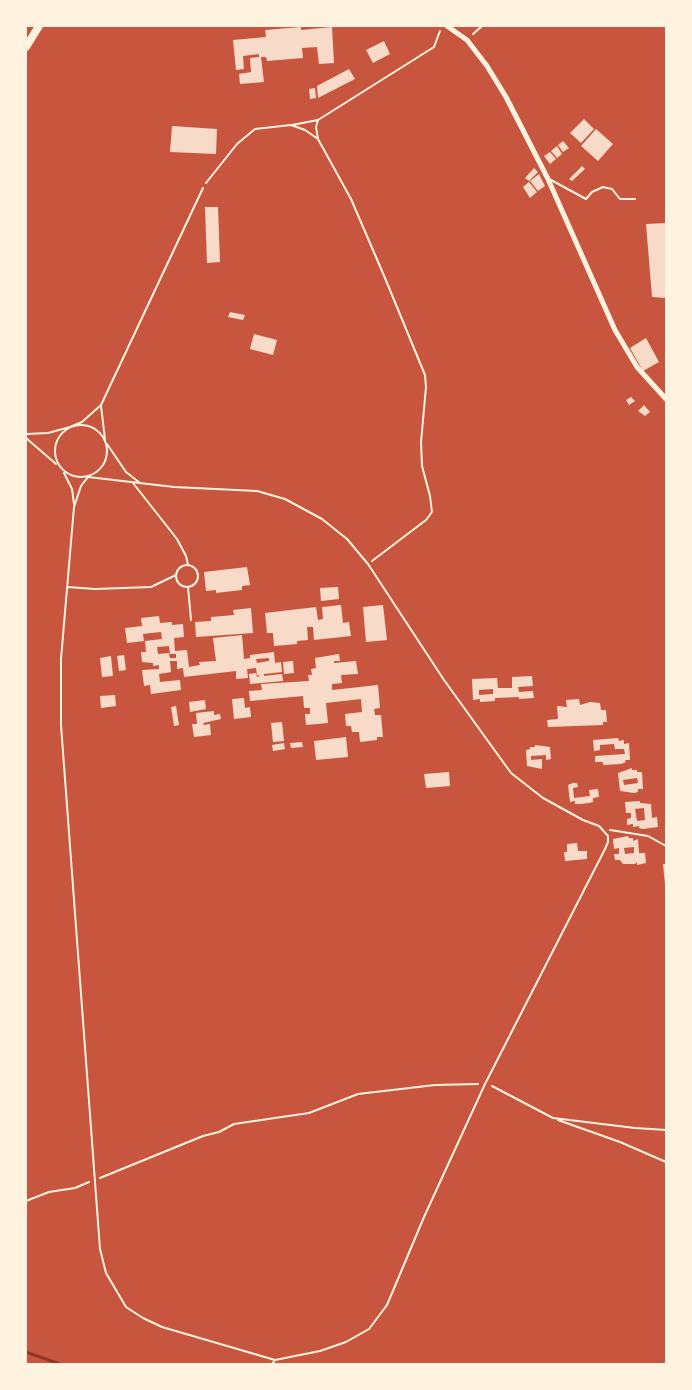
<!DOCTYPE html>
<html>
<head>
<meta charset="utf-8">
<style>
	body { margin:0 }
	#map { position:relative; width:692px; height:1390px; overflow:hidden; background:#c8553d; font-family:"PT Sans",sans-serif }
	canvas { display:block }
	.frame { position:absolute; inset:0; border:27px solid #fff3e0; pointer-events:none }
</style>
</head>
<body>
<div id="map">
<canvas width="692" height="1390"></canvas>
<div class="frame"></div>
</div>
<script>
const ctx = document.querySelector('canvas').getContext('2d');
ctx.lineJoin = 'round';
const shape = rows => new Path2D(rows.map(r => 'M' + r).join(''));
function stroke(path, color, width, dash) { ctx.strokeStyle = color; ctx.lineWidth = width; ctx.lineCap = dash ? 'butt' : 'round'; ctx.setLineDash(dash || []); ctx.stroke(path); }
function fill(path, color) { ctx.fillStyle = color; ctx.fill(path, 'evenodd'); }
const stream = shape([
	[26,1352,60,1364]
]);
const building = shape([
	[301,27,301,30,332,27,334,63,319,64,317,47,302,48,303,58,267,61,266,57,261,57,264,82,240,84,239,74,251,72,250,58,259,57,259,54,243,56,244,69,236,70,233,40,266,37,265,30],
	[384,41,390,54,373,63,366,50],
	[349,69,355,79,318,98,317,86],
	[315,88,316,98,310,99,309,89],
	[584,119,594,129,581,143,570,133],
	[172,126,217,129,216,154,170,152],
	[596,129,613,144,598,161,581,146],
	[563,141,569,148,563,152,558,145],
	[557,146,562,154,557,158,551,151],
	[550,152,556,159,550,164,544,156],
	[582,166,585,169,572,181,569,179],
	[534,168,538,172,529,181,525,178],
	[539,174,545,186,538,191,530,181],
	[529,182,537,192,530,198,523,187],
	[205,207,218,207,220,262,207,263],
	[666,223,666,298,652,297,646,224],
	[230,312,245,315,243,320,228,317],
	[254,334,277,340,273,355,250,349],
	[646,338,659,362,643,371,630,348],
	[631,397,635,401,629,405,626,400],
	[644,405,650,412,645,416,638,411],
	[247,567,250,585,242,586,242,590,216,593,216,590,206,591,204,572],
	[338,587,339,599,321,601,320,588],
	[341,605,343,623,349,622,351,636,314,640,313,627,307,627,308,640,297,641,297,644,274,646,273,633,267,633,265,613,316,607,318,620,323,619,322,607],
	[383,605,387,640,366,642,363,607],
	[251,608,253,633,196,637,195,622,211,621,211,617,234,615,233,610],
	[159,616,160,623,172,622,172,625,183,624,184,637,174,638,175,651,187,650,189,667,200,665,199,662,216,661,213,638,242,635,244,659,250,658,250,655,274,652,275,663,281,662,282,672,264,674,264,676,282,674,283,681,250,684,249,674,256,673,257,677,260,676,257,675,256,668,247,669,248,678,236,679,236,671,184,677,183,668,177,669,177,661,170,661,171,672,159,674,160,682,180,680,181,690,151,694,150,685,144,686,142,670,159,669,159,665,153,666,153,663,142,662,141,652,146,652,145,641,162,639,161,632,143,634,144,641,127,643,125,628,142,626,141,618],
	[169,646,170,654,176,654,176,658,170,658,169,653,158,654,157,647],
	[269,658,269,661,257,663,256,659],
	[339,654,340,661,334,661,334,663,356,661,358,674,341,675,342,683,332,684,332,690,378,685,380,708,374,709,375,715,381,715,383,737,377,737,377,740,360,742,359,732,352,732,351,726,346,726,345,714,362,712,361,699,326,703,328,723,306,725,305,714,310,714,310,708,304,708,303,696,250,701,249,691,262,690,261,684,309,681,308,675,312,675,311,669,316,668,315,658],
	[124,655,126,670,119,671,117,656],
	[111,656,113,676,102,677,100,658],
	[293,661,294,673,284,674,283,662],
	[532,676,533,686,518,687,519,692,533,691,534,698,519,699,519,697,495,698,495,701,480,702,480,699,473,700,472,679,497,678,498,688,512,688,512,677],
	[493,689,493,694,479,695,479,690],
	[115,695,116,706,101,708,100,696],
	[244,698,245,708,250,707,251,717,234,719,232,699],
	[579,699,580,705,590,702,600,703,601,710,606,710,607,722,603,722,603,725,548,727,547,720,558,719,557,706,567,707,566,700],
	[205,700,206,709,190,712,189,702],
	[176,706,179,725,174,726,171,707],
	[214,711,214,715,220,714,221,719,203,723,204,725,210,724,211,735,194,737,192,724,197,724,196,713],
	[282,722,284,741,273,742,271,723],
	[346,737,348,757,316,760,314,741],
	[618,738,619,741,624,740,624,744,629,743,630,760,625,760,626,762,621,764,603,765,603,762,595,762,595,756,625,754,624,749,615,749,614,744,600,745,600,750,594,751,593,740],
	[302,742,303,747,291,748,290,743],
	[284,743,285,749,273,751,272,745],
	[535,745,550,747,551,759,546,760,546,755,531,756,531,760,542,759,542,769,527,766,526,750,530,749,530,747,535,747],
	[632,768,632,770,637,770,637,772,642,772,643,789,638,789,638,792,634,793,620,791,618,773],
	[637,778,638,783,624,785,623,780],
	[449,772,450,786,426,788,424,774],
	[573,783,577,783,578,787,573,788,574,798,590,796,589,790,598,789,599,797,593,798,593,802,589,803,580,804,575,804,575,801,570,802,568,785],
	[640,801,640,803,651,804,652,818,657,817,658,827,643,829,639,828,639,826,633,827,633,824,627,825,627,819,631,818,631,813,626,813,625,802],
	[644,808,645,820,637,821,635,809],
	[628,836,629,838,633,838,633,841,638,839,639,853,645,853,646,863,637,865,637,862,635,864,623,864,620,860,615,860,614,854,619,854,619,848,614,849,613,839],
	[634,847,634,853,625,854,624,848],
	[577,843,578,851,587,851,587,859,565,861,564,852,567,852,567,844],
	[663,864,666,864,666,884,665,884]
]);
const path = shape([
	[473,34,482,26],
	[292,125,318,120,434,47,440,31],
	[318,139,316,127,318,120],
	[206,183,237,144,255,129,291,125,305,130,318,139,351,199,385,278,425,375,426,387,421,442,422,466,430,496,432,512,426,520,372,561],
	[610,830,648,836,666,846],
	[492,1086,553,1118,635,1128,666,1130],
	[558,1120,620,1142,666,1162],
	[100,1178,203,1136,219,1132,234,1124,309,1113,358,1094,435,1085,478,1084],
	[26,1201,49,1192,75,1188,89,1182]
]);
const service = shape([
	[551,180,586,199,592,192,603,187,612,189,620,199,635,199],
	[101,406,105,439],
	'55 451a26 26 0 1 1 52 0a26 26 0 1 1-52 0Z',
	[26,434,48,433,70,427,82,422,101,405,203,188],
	[26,438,56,464],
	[107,444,126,472,140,483],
	[64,473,72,489,74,504],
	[133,483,177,539,186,556,188,565],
	'176 576a11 11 0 1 1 22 0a11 11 0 1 1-22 0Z',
	[68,587,95,589,151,587,176,575],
	[188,587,191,620],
	[272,1364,275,1360,162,1327,143,1318,126,1307,106,1273,100,1249,61,725,61,659,74,507,81,486,88,477,174,487,257,491,285,499,322,519,347,539,368,564,444,680,511,773,543,798,583,820,599,826,608,836,608,842,605,849,485,1084,424,1217,387,1305,369,1329,346,1342,320,1351,275,1360]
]);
const minor = shape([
	[447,26,467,40,487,66,506,97,548,179,615,330,637,367,666,399]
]);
const primary = shape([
	[26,47,39,26]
]);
stroke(stream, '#8f3625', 3);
fill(building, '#f7dbc8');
stroke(path, '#fff3e0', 2);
stroke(service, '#fff3e0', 2);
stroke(minor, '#fff3e0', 5);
stroke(primary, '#fff3e0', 8);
</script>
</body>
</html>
